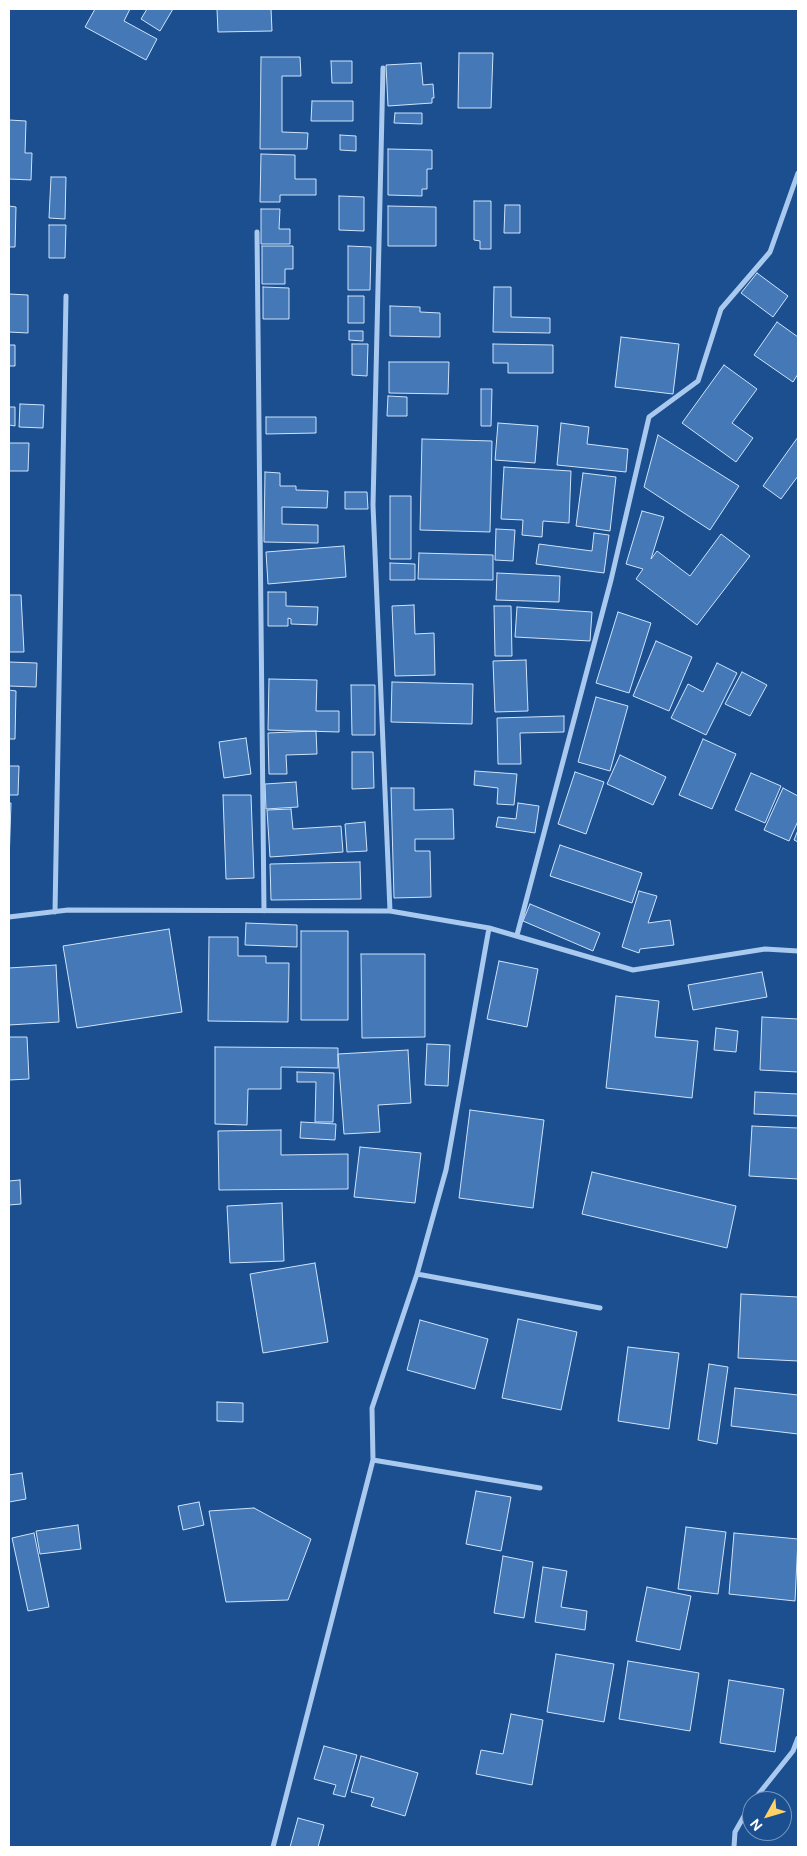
<!DOCTYPE html>
<html>
<head>
<meta charset="utf-8">
<style>
	body { margin:0 }
	#map { position:relative; width:807px; height:1856px; overflow:hidden; background:#1b4f8f; font-family:"DM Sans",sans-serif }
	canvas { display:block }
	.frame { position:absolute; inset:0; border:10px solid #fff; pointer-events:none }
	.north { position:absolute; left:742px; top:1791px; width:50px; height:50px; box-sizing:border-box; background:#1b4f8f; border:1px solid #7695bc; border-radius:50%; rotate:231deg; font-size:14px; font-weight:700; line-height:20px; text-align:center; color:#fff }
	.north::after { content:''; display:block; margin:auto; width:18px; height:22px; background:#ffd166; clip-path:polygon(50% 0,100% 100%,50% 72%,0 100%) }
</style>
</head>
<body>
<div id="map">
<canvas width="807" height="1856"></canvas>
<div class="frame"></div>
<div class="north">N</div>
</div>
<script>
const ctx = document.querySelector('canvas').getContext('2d');
ctx.lineJoin = 'round';
function fill(path, color) { ctx.fillStyle = color; ctx.fill(path, 'evenodd'); }
const shape = rows => new Path2D(rows.map(r => 'M' + r).join(''));
function stroke(path, color, width, dash) { ctx.strokeStyle = color; ctx.lineWidth = width; ctx.lineCap = dash ? 'butt' : 'round'; ctx.setLineDash(dash || []); ctx.stroke(path); }
const building = shape([
	[95,9,130,9,124,21,157,39,146,60,85,27,95,9],
	[147,9,173,9,160,31,141,19,147,9],
	[217,9,271,9,272,31,218,32,217,9],
	[459,53,493,53,491,108,458,108,459,53],
	[261,57,300,57,301,76,282,76,282,132,308,133,307,149,260,149,261,57],
	[331,61,352,61,352,83,332,83,331,61],
	[421,63,423,85,433,84,434,98,432,98,432,103,388,106,386,65,421,63],
	[312,101,353,101,353,121,311,121,312,101],
	[395,113,422,113,422,124,394,123,395,113],
	[9,120,26,121,25,153,32,153,31,180,9,179,9,120],
	[340,135,356,136,356,151,340,150,340,135],
	[388,149,432,150,432,169,427,169,427,189,422,189,422,196,388,195,388,149],
	[261,154,295,155,295,179,316,179,316,195,280,195,280,202,260,202,261,154],
	[51,177,66,177,65,219,49,218,51,177],
	[339,196,364,197,364,231,339,230,339,196],
	[474,201,491,201,491,249,480,249,480,241,474,240,474,201],
	[505,205,520,205,520,233,504,233,505,205],
	[9,206,16,207,15,247,9,247,9,206],
	[388,206,436,207,436,246,388,246,388,206],
	[261,209,280,209,279,229,290,229,290,244,261,244,261,209],
	[49,225,66,225,65,258,49,258,49,225],
	[262,246,293,246,293,269,285,269,285,284,262,284,262,246],
	[348,246,371,247,370,290,348,290,348,246],
	[757,273,788,296,773,317,741,293,757,273],
	[263,287,289,288,289,319,263,319,263,287],
	[494,287,511,287,511,317,550,318,550,333,493,332,494,287],
	[9,294,28,295,28,333,9,332,9,294],
	[348,296,364,296,364,323,348,323,348,296],
	[390,306,420,307,420,312,440,313,440,337,390,336,390,306],
	[777,322,798,337,798,374,793,382,754,355,777,322],
	[349,331,363,331,363,341,349,340,349,331],
	[621,337,679,344,673,394,615,387,621,337],
	[352,344,368,344,367,376,352,375,352,344],
	[493,344,553,345,553,373,508,373,508,363,493,363,493,344],
	[9,345,15,345,15,366,9,366,9,345],
	[389,362,449,362,448,394,389,393,389,362],
	[724,365,757,389,732,423,753,438,736,462,682,423,724,365],
	[481,389,492,389,491,426,481,426,481,389],
	[388,396,407,397,407,416,387,416,388,396],
	[20,404,44,405,43,428,19,427,20,404],
	[9,407,15,407,15,426,9,425,9,407],
	[266,417,316,417,316,433,266,434,266,417],
	[498,423,538,426,535,463,495,460,498,423],
	[561,423,589,427,587,444,628,449,626,472,557,465,561,423],
	[658,435,739,486,710,530,644,487,658,435],
	[798,437,798,476,781,499,763,486,798,437],
	[422,439,492,441,490,532,420,530,422,439],
	[9,443,29,443,28,471,9,471,9,443],
	[504,467,571,471,569,523,543,521,542,537,522,535,523,520,501,519,504,467],
	[265,472,280,473,280,486,296,486,296,490,328,491,327,508,282,507,282,524,318,525,318,543,264,542,265,472],
	[583,473,616,477,610,531,576,526,583,473],
	[345,492,367,492,368,509,345,509,345,492],
	[390,496,411,496,411,559,390,559,390,496],
	[642,511,664,517,651,559,657,551,690,576,721,534,750,556,697,625,636,579,643,569,626,564,642,511],
	[496,529,515,530,513,561,495,560,496,529],
	[594,533,609,535,604,573,536,564,539,544,592,551,594,533],
	[344,546,346,577,268,584,266,552,344,546],
	[419,553,493,555,493,580,418,579,419,553],
	[390,563,415,564,415,580,390,580,390,563],
	[497,573,560,576,559,602,496,600,497,573],
	[268,592,286,592,286,606,318,607,317,625,291,624,291,619,288,618,288,626,268,626,268,592],
	[9,595,21,595,24,652,9,652,9,595],
	[414,605,415,634,434,633,435,675,395,676,392,606,414,605],
	[494,606,511,606,512,656,495,656,494,606],
	[517,607,592,612,590,641,515,637,517,607],
	[618,612,651,623,629,693,596,683,618,612],
	[656,641,692,657,669,711,633,696,656,641],
	[526,660,528,711,495,712,493,661,526,660],
	[9,662,37,663,36,687,9,686,9,662],
	[717,663,737,673,706,735,671,718,688,684,703,692,717,663],
	[742,672,767,685,750,716,725,704,742,672],
	[269,679,317,680,316,711,339,711,339,732,268,730,269,679],
	[392,682,473,684,472,724,391,722,392,682],
	[351,685,375,685,375,735,352,735,351,685],
	[9,690,16,691,15,739,9,739,9,690],
	[596,697,628,706,610,771,578,762,596,697],
	[564,716,564,732,520,733,521,764,498,764,497,718,564,716],
	[316,731,317,754,286,755,287,774,269,774,268,733,316,731],
	[246,738,251,774,224,778,219,742,246,738],
	[703,739,736,754,712,809,679,795,703,739],
	[352,752,373,752,374,788,352,789,352,752],
	[620,755,666,777,653,805,607,784,620,755],
	[9,766,19,766,18,795,9,795,9,766],
	[475,771,517,774,514,805,497,804,498,788,474,785,475,771],
	[575,772,604,782,586,834,558,824,575,772],
	[751,773,781,786,765,823,735,810,751,773],
	[296,782,298,807,266,809,265,784,296,782],
	[391,788,414,788,414,810,453,809,454,839,415,839,415,851,430,851,431,897,394,898,391,788],
	[783,788,798,796,798,821,789,841,764,830,783,788],
	[223,795,251,795,254,878,226,879,223,795],
	[9,803,11,803,9,863,9,803],
	[518,803,539,806,535,833,496,827,498,817,516,819,518,803],
	[291,809,293,829,341,826,343,852,270,857,267,810,291,809],
	[365,822,367,851,347,852,345,824,365,822],
	[798,830,798,842,794,840,798,830],
	[560,845,642,873,632,903,550,876,560,845],
	[360,862,361,899,271,900,270,864,360,862],
	[639,891,657,896,648,923,670,920,674,945,640,949,639,953,622,947,639,891],
	[530,904,600,933,593,951,523,921,530,904],
	[246,923,297,925,297,947,245,945,246,923],
	[169,929,182,1012,77,1028,63,946,169,929],
	[301,931,348,931,348,1020,301,1020,301,931],
	[209,937,238,937,238,956,266,956,266,963,289,963,288,1022,208,1021,209,937],
	[361,954,425,954,425,1037,362,1038,361,954],
	[499,961,538,969,527,1027,487,1019,499,961],
	[56,965,59,1022,9,1025,9,968,56,965],
	[762,972,767,997,693,1010,688,985,762,972],
	[616,996,659,1001,655,1037,698,1041,692,1098,606,1088,616,996],
	[762,1017,798,1019,798,1072,760,1070,762,1017],
	[716,1028,738,1031,736,1052,714,1050,716,1028],
	[9,1037,27,1037,29,1079,9,1080,9,1037],
	[427,1044,450,1045,448,1086,425,1085,427,1044],
	[215,1047,338,1048,338,1068,281,1067,281,1089,248,1089,247,1125,215,1124,215,1047],
	[408,1050,411,1103,378,1105,380,1132,344,1134,338,1054,408,1050],
	[297,1072,334,1073,333,1122,315,1122,316,1082,297,1082,297,1072],
	[755,1092,798,1094,798,1116,754,1114,755,1092],
	[470,1110,544,1120,533,1208,459,1198,470,1110],
	[301,1122,336,1124,335,1140,300,1138,301,1122],
	[752,1126,798,1128,798,1179,749,1176,752,1126],
	[281,1130,281,1155,348,1154,348,1189,219,1190,218,1131,281,1130],
	[360,1147,421,1153,415,1203,354,1197,360,1147],
	[592,1172,736,1206,727,1248,582,1214,592,1172],
	[20,1180,21,1204,9,1205,9,1181,20,1180],
	[282,1203,284,1261,230,1263,227,1206,282,1203],
	[315,1263,328,1342,263,1353,250,1274,315,1263],
	[741,1294,798,1297,798,1361,738,1358,741,1294],
	[518,1319,577,1332,561,1410,502,1398,518,1319],
	[420,1320,488,1339,475,1389,407,1370,420,1320],
	[628,1347,679,1353,669,1429,618,1421,628,1347],
	[709,1364,728,1367,717,1444,698,1440,709,1364],
	[735,1388,798,1395,798,1434,731,1426,735,1388],
	[217,1402,243,1403,243,1422,217,1421,217,1402],
	[22,1473,26,1499,9,1502,9,1475,22,1473],
	[476,1491,511,1497,501,1551,466,1544,476,1491],
	[199,1502,204,1525,183,1530,178,1506,199,1502],
	[254,1508,311,1539,288,1600,226,1602,209,1511,254,1508],
	[78,1525,81,1549,40,1554,36,1531,78,1525],
	[686,1527,726,1532,718,1594,678,1589,686,1527],
	[34,1533,49,1607,28,1611,12,1538,34,1533],
	[734,1533,798,1539,795,1601,729,1594,734,1533],
	[503,1556,533,1562,524,1618,494,1613,503,1556],
	[543,1567,567,1571,561,1607,587,1611,585,1630,535,1622,543,1567],
	[647,1587,691,1596,680,1650,636,1641,647,1587],
	[556,1654,614,1664,604,1722,547,1712,556,1654],
	[628,1661,699,1673,690,1731,619,1719,628,1661],
	[729,1680,784,1689,775,1752,720,1743,729,1680],
	[511,1714,543,1720,532,1785,476,1774,481,1750,503,1754,511,1714],
	[324,1746,357,1755,345,1797,333,1794,336,1785,314,1779,324,1746],
	[361,1756,418,1773,405,1816,371,1806,374,1798,351,1792,361,1756],
	[298,1818,324,1825,318,1847,290,1847,298,1818]
]);
const street = shape([
	[383,68,373,505,390,911],
	[257,232,264,911],
	[55,912,66,296],
	[9,917,68,910,390,911,489,928,633,970,765,949,798,951],
	[517,935,611,580,649,417,698,381,721,309,770,252,798,173],
	[417,1274,600,1308],
	[373,1460,540,1488],
	[753,1801,793,1751,798,1738],
	[273,1847,373,1460,372,1408,417,1274,446,1170,489,928],
	[734,1847,735,1832,752,1802]
]);
fill(building, '#4478b7');
stroke(building, '#cfe3fa', 1);
stroke(street, '#a9c9ee', 5);
</script>
</body>
</html>
